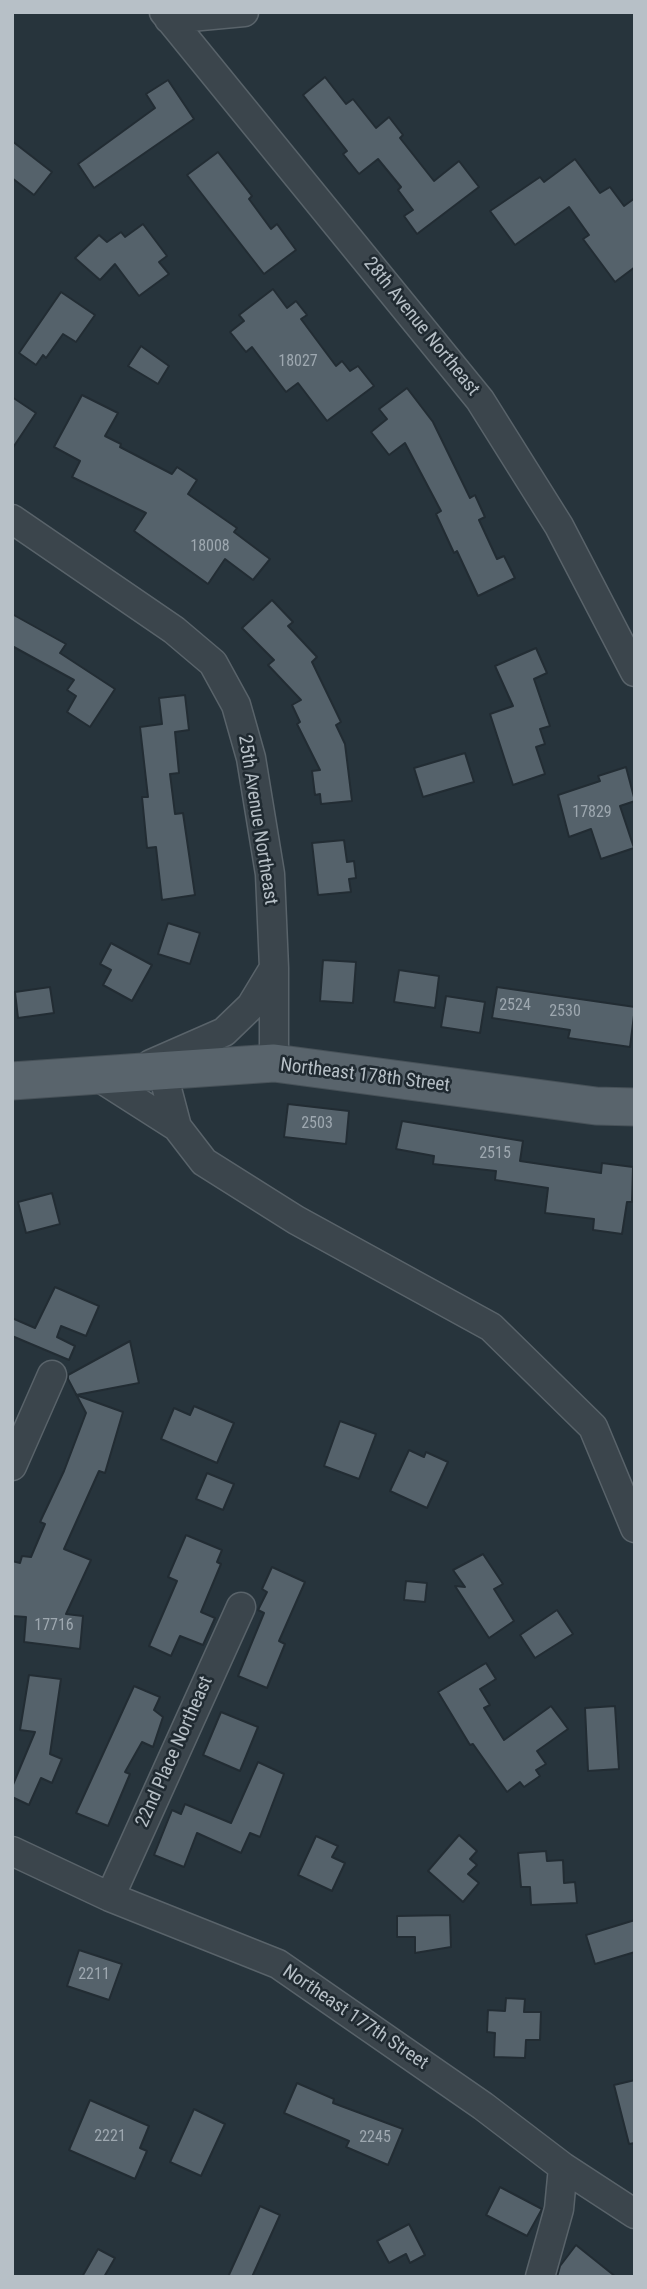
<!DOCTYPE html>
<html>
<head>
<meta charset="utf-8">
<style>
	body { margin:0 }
	#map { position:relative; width:647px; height:2289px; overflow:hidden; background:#27343c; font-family:"Roboto Condensed",sans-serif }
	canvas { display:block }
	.frame { position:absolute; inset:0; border:14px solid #b7c0c7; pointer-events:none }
</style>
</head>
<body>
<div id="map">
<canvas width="647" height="2289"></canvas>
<div class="frame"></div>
</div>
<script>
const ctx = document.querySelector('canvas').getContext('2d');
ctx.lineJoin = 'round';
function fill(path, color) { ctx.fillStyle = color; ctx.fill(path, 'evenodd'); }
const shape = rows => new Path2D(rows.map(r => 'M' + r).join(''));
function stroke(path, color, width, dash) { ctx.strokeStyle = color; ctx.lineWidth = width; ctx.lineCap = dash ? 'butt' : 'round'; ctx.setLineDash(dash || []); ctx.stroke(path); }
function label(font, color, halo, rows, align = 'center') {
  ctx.font = font + ' "Roboto Condensed",sans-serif'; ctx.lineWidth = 5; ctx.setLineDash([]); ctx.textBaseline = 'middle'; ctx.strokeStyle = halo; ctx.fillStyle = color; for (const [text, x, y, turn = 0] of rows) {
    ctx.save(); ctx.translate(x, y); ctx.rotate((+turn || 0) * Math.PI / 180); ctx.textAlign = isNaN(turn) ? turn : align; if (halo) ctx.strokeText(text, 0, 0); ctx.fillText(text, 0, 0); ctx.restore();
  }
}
const building = shape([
	[325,77,346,104,353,99,376,128,389,117,403,135,400,138,434,181,459,161,479,187,417,234,404,216,413,210,398,190,401,187,378,159,359,174,343,154,347,151,303,95,325,77],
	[168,80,194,119,94,188,78,164,155,108,146,94,168,80],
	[12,141,52,172,34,195,12,178,12,141],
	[218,152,252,196,249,199,271,229,277,224,296,250,264,274,187,175,218,152],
	[575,159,600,193,610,187,624,206,635,198,635,267,615,282,583,239,589,235,569,207,515,245,490,211,540,177,544,182,575,159],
	[143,224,167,256,159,262,169,274,139,296,115,264,100,280,75,258,99,235,107,242,121,232,125,237,143,224],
	[273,289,287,308,296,301,307,315,301,319,336,366,342,361,350,371,358,366,374,386,327,421,298,383,286,392,252,347,246,352,230,332,244,321,239,315,273,289],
	[61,292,95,315,76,342,63,334,46,358,43,355,36,365,19,353,61,292],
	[141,346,169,366,158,384,128,366,141,346],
	[407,388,433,422,470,498,475,495,485,517,479,520,497,559,504,556,515,578,478,596,457,551,454,553,436,514,441,511,405,443,389,455,371,432,387,419,379,409,407,388],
	[82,395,118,413,105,436,121,444,120,447,172,474,177,467,197,480,188,494,237,528,234,532,270,559,253,580,225,559,208,584,134,531,146,513,72,477,80,461,54,447,82,395],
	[12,397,36,413,12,449,12,397],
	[272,600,293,622,288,626,317,657,312,662,341,722,336,725,345,744,352,801,321,804,320,794,315,795,312,771,320,770,297,724,300,722,292,705,301,700,268,665,274,660,242,628,272,600],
	[12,614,66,644,60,653,115,689,90,727,67,712,76,696,67,690,74,680,12,646,12,614],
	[536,648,547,673,534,679,550,726,540,729,545,744,536,747,545,774,513,785,490,714,513,706,495,666,536,648],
	[185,695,189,730,175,732,179,773,170,774,175,814,183,813,195,895,162,900,156,847,147,848,142,797,148,797,140,727,162,724,159,698,185,695],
	[465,753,474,782,423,797,414,768,465,753],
	[626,767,635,801,620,806,634,848,601,859,591,829,569,837,558,795,600,781,598,776,626,767],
	[344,840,347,862,354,861,356,878,349,879,351,892,318,895,312,843,344,840],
	[168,923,200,933,190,964,158,954,168,923],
	[111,943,152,965,132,1001,103,985,111,970,100,964,111,943],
	[323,960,356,962,353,1003,320,1001,323,960],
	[399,970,439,976,435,1008,394,1002,399,970],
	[50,987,54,1013,18,1018,15,992,50,987],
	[497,987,635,1007,630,1047,568,1038,570,1030,492,1018,497,987],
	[446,996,485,1002,480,1033,441,1027,446,996],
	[288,1104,349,1111,346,1144,284,1137,288,1104],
	[402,1121,523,1141,520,1161,601,1173,602,1163,633,1167,632,1202,627,1202,622,1234,593,1230,594,1219,545,1213,548,1188,495,1180,496,1171,433,1164,434,1156,396,1149,402,1121],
	[52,1193,60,1224,26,1233,18,1202,52,1193],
	[55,1287,99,1306,86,1336,61,1326,57,1337,75,1346,69,1360,12,1336,12,1318,35,1328,55,1287],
	[130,1341,139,1383,76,1395,123,1412,105,1473,99,1471,64,1549,91,1560,66,1614,83,1616,80,1649,24,1642,26,1617,12,1616,12,1561,20,1563,22,1556,31,1557,45,1524,40,1522,64,1471,86,1413,68,1379,68,1375,130,1341],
	[194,1406,234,1423,217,1463,161,1439,174,1408,190,1415,194,1406],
	[340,1421,376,1434,359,1479,324,1466,340,1421],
	[409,1450,424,1457,426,1452,448,1462,427,1508,390,1491,409,1450],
	[207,1473,234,1484,223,1510,196,1499,207,1473],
	[186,1535,222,1550,217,1562,221,1564,201,1612,215,1618,203,1645,180,1636,171,1656,149,1646,177,1581,168,1577,186,1535],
	[483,1554,503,1584,494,1589,514,1621,489,1638,455,1586,465,1587,453,1570,483,1554],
	[272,1567,305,1582,279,1641,285,1644,267,1688,238,1676,264,1613,258,1610,267,1592,262,1589,272,1567],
	[406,1581,427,1583,425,1602,404,1600,406,1581],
	[557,1610,573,1634,535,1658,520,1635,557,1610],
	[486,1663,496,1679,480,1689,490,1705,484,1708,504,1740,551,1706,568,1729,537,1751,546,1764,536,1770,540,1776,524,1787,520,1782,507,1792,473,1744,470,1745,438,1692,486,1663],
	[29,1675,61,1679,50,1754,62,1759,52,1783,41,1778,29,1805,12,1797,12,1787,35,1732,20,1730,29,1675],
	[134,1686,160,1697,154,1710,163,1717,153,1747,142,1742,125,1772,130,1774,108,1826,76,1813,134,1686],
	[615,1706,619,1769,588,1771,585,1708,615,1706],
	[221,1712,258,1727,240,1771,203,1755,221,1712],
	[258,1762,284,1774,260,1837,250,1833,241,1853,197,1833,184,1867,154,1855,172,1810,181,1814,185,1804,231,1823,258,1762],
	[459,1835,477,1851,470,1859,477,1865,468,1874,479,1883,463,1902,428,1871,459,1835],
	[316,1836,338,1846,332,1857,345,1863,332,1891,298,1875,316,1836],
	[546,1851,547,1861,563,1860,564,1883,575,1882,577,1903,531,1905,530,1887,521,1887,518,1853,546,1851],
	[450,1915,451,1947,415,1953,415,1937,397,1937,397,1916,450,1915],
	[635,1920,635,1952,595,1964,586,1935,635,1920],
	[79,1950,122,1964,109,2000,67,1986,79,1950],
	[506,1998,525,1999,524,2012,541,2012,540,2040,526,2040,525,2058,494,2057,495,2033,487,2032,488,2010,505,2011,506,1998],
	[635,2080,635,2143,629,2144,614,2085,635,2080],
	[297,2083,334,2099,333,2103,403,2129,388,2165,346,2147,349,2141,284,2113,297,2083],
	[90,2100,149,2126,140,2148,147,2151,135,2179,69,2150,90,2100],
	[194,2109,225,2124,201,2176,170,2162,194,2109],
	[500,2187,542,2209,527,2236,486,2215,500,2187],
	[260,2206,280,2215,252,2277,228,2277,260,2206],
	[409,2224,425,2255,410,2263,406,2254,389,2263,377,2241,409,2224],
	[576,2245,616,2277,557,2277,560,2266,576,2245],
	[98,2249,115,2258,104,2277,82,2277,98,2249]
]);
const minor = shape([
	[164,12,480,400,559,526,635,672],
	[169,19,244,12],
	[12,519,174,630,213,663,236,705,251,758,270,874,274,968,274,1063],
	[151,1064,224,1032,251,1006,274,968],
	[162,1070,177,1127,204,1162,296,1220,491,1327,593,1427,635,1528],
	[94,1074,177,1127],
	[12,1466,52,1375],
	[12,1851,110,1897,278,1964,483,2106,563,2167,635,2214],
	[110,1897,241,1607],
	[540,2277,559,2209,563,2167]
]);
const major = shape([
	[12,1081,274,1063,596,1106,635,1107]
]);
const numberNames = [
	["18027",298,362],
	["18008",210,547],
	["17829",592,813],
	["2524",515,1006],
	["2530",565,1012],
	["2503",317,1124],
	["2515",495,1154],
	["17716",54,1626],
	["2211",94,1975],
	["2221",110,2137],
	["2245",375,2138]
];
const streetNames = [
	["28th Avenue Northeast",421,327,51],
	["25th Avenue Northeast",257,820,81],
	["Northeast 178th Street",365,1076,7],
	["22nd Place Northeast",175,1752,-66],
	["Northeast 177th Street",355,2018,34]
];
fill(building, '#55626b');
stroke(building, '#222c33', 2);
stroke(minor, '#59636a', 31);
stroke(major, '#475158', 39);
stroke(minor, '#3b454c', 28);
stroke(major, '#59646c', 37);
label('16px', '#9ea8b0', null, numberNames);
label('19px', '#b7c0c7', '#202a31', streetNames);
</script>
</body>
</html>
